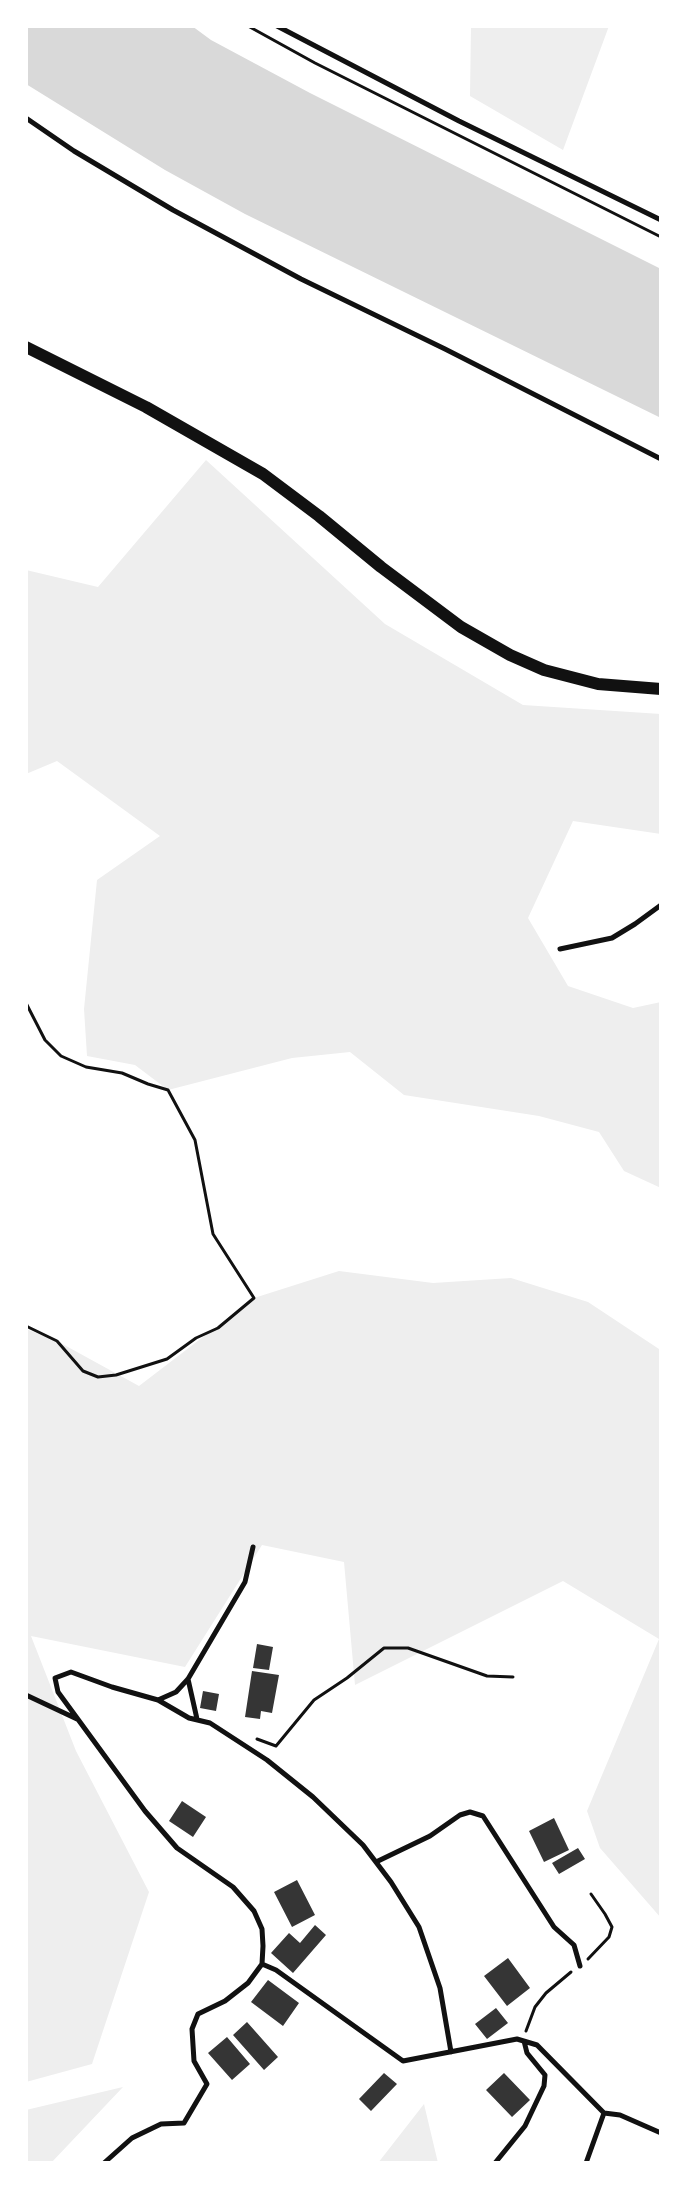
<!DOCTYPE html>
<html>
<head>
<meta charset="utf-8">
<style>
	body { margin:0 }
	#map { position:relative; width:687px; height:2189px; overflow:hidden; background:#fff; font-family:"Open Sans",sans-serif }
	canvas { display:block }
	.frame { position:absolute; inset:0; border:28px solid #fff; pointer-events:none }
</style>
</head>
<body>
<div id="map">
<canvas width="687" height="2189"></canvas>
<div class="frame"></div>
</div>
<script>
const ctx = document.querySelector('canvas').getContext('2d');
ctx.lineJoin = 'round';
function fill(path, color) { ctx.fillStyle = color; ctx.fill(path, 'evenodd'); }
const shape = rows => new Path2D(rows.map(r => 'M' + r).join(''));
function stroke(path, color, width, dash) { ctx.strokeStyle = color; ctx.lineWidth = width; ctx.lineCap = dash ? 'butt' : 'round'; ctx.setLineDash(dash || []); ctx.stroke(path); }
const green = shape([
	[471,26,609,26,563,150,470,96],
	[206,460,385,624,523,705,661,714,661,834,573,821,528,918,568,986,633,1008,661,1002,661,1188,624,1171,599,1132,539,1116,404,1095,350,1052,292,1058,168,1090,135,1065,87,1056,84,1009,97,880,160,836,57,761,26,774,26,570,98,587],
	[339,1271,433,1283,511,1278,588,1302,659,1349,661,1918,600,1848,587,1811,659,1639,563,1581,355,1685,344,1562,262,1545,185,1667,31,1636,76,1751,149,1892,92,2064,26,2082,26,1329,57,1341,139,1386,254,1298],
	[123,2087,51,2163,26,2163,26,2110],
	[424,2104,438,2163,378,2163]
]);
const water = shape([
	[26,26,192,26,211,40,310,93,661,269,661,418,245,214,165,170,26,84]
]);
const building = shape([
	[257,1644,273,1647,269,1670,253,1668],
	[252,1671,279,1675,272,1713,261,1711,260,1719,245,1717],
	[203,1691,219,1694,216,1711,200,1708],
	[182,1801,206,1817,193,1837,169,1821],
	[554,1818,569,1850,544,1862,529,1831],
	[578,1848,585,1859,559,1874,552,1863],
	[297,1880,315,1915,292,1927,274,1892],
	[315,1925,326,1935,293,1973,271,1953,289,1933,300,1943],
	[508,1958,530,1988,507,2006,484,1976],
	[268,1980,299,2003,283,2026,251,2002],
	[496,2008,508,2023,487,2039,475,2024],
	[247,2022,278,2057,264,2070,233,2035],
	[227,2037,250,2064,232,2080,208,2053],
	[384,2073,397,2084,371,2111,359,2099],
	[504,2073,530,2100,512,2117,486,2090]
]);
const path = shape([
	[248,26,315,63,661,237],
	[26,1003,45,1040,61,1056,86,1067,122,1073,148,1084,168,1090,195,1140,213,1234,254,1298,218,1328,196,1338,167,1359,116,1375,98,1377,83,1371,57,1341,26,1326],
	[257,1739,276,1746,314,1700,347,1678,384,1648,408,1648,487,1676,513,1677],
	[588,1959,609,1937,612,1927,605,1914,591,1894],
	[526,2031,535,2007,546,1993,571,1972]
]);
const minor = shape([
	[277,26,459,121,661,220],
	[26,118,74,151,173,210,301,279,445,349,661,459],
	[560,949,612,938,635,924,661,905],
	[188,1679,197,1719],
	[26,1695,77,1719],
	[158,1700,176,1692,188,1679,245,1582,253,1547],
	[376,1862,430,1836,460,1815,470,1812,483,1816,554,1927,574,1945,580,1966],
	[262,1964,276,1970,403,2061,517,2039,537,2045,604,2113,620,2115,661,2133],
	[104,2163,132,2138,161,2124,184,2123,207,2084,194,2061,192,2029,198,2014,225,2001,248,1983,262,1964,263,1946,262,1929,254,1911,233,1887,177,1848,145,1811,58,1692,55,1678,71,1672,112,1687,158,1700,189,1718,210,1723,267,1760,313,1797,363,1845,391,1882,419,1927,440,1988,451,2052],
	[495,2163,525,2126,544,2086,545,2075,527,2053,524,2041],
	[586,2163,604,2113]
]);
const primary = shape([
	[26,347,146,407,263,474,319,516,381,567,461,627,510,655,544,670,598,684,661,689]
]);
fill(green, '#eee');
fill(water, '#d9d9d9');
fill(building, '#353535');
stroke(path, '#111', 3);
stroke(minor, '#111', 5);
stroke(primary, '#111', 12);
</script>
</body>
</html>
